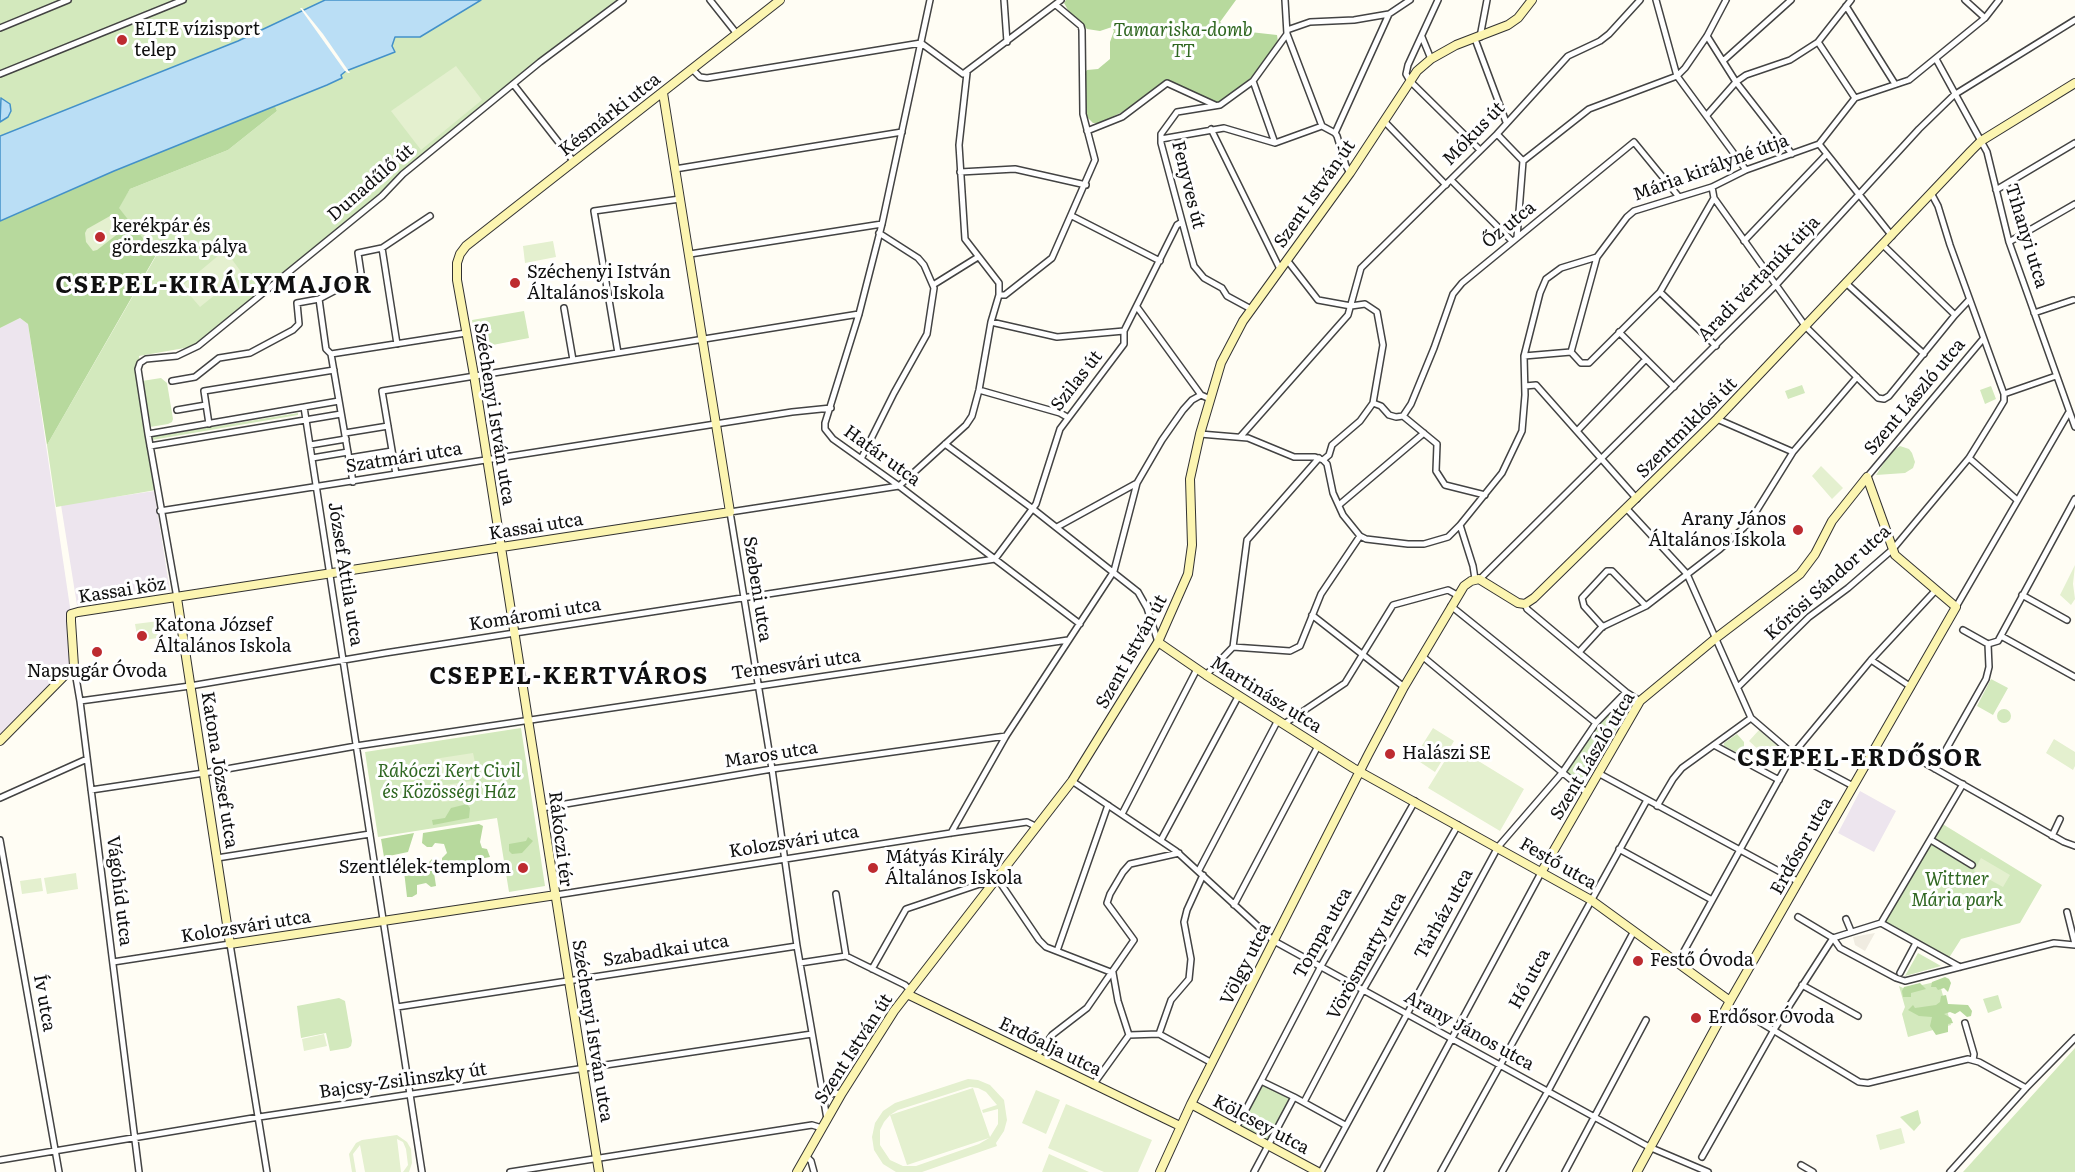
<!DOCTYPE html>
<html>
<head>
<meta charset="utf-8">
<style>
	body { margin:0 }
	canvas { display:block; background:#fffdf4 }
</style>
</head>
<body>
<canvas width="2075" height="1172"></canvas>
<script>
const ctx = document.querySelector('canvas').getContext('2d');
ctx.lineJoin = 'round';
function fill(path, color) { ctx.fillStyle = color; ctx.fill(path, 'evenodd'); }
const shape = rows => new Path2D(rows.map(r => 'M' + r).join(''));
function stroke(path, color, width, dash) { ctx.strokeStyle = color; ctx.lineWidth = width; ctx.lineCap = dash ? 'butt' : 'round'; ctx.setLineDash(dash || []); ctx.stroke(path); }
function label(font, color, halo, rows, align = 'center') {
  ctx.font = font + ' Literata,serif'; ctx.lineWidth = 6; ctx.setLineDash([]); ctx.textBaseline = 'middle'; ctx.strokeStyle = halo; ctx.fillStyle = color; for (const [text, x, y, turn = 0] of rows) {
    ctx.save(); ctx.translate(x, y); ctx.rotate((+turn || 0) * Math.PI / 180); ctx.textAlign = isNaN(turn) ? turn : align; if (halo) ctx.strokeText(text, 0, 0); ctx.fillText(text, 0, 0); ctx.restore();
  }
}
const industrial = shape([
	[20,318,28,324,71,614,76,659,0,736,0,328],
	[154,491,170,591,77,605,61,505],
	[1860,791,1896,811,1874,852,1838,833]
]);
const green = shape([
	[0,0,325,0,238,41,0,136],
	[481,0,617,0,202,345,139,356,142,381,161,378,167,383,173,419,172,422,168,424,150,427,145,399,156,490,56,507,47,445,156,256,118,208,130,189,228,150,277,111,275,106,327,85,341,78,341,75,346,71,395,51,392,46,395,37,420,37],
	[524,311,529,338,477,348,472,320],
	[1802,385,1805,393,1788,399,1785,391],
	[1991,386,1996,399,1985,404,1980,390],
	[298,413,298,415,152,440,151,437],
	[1900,446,1909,449,1912,453,1915,462,1913,468,1905,473,1876,475,1891,452],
	[1991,679,2008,688,1993,715,1977,706],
	[1624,697,1631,704,1584,786,1566,771,1596,725],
	'1997 716a7 7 0 1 1 14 0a7 7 0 1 1-14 0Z',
	[521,728,545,886,509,892,497,818,378,837,365,752],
	[1737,734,1744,742,1744,749,1740,754,1724,746,1724,743],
	[1941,823,2042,885,2020,923,1961,939,1947,961,1881,923],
	[1918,953,1941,966,1905,976],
	[1939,981,1951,1025,1908,1037,1902,1014,1905,1007,1899,986,1905,989],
	[1998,995,2002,1008,1988,1013,1983,999],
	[339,998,345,1001,352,1041,351,1046,348,1048,330,1051,326,1033,301,1038,297,1006],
	[2075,1048,2075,1172,1963,1172],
	[1261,1081,1294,1097,1268,1145,1236,1128],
	[1918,1110,1921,1123,1914,1131,1900,1117]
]);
const forest = shape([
	[1066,0,1236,0,1220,22,1235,33,1240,26,1250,32,1277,35,1278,42,1254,75,1222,102,1216,102,1175,83,1168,82,1131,108,1099,123,1093,123,1085,115,1085,73,1087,70,1098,69,1110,59,1110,42,1114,31,1112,27,1100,31,1087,29,1068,10,1064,3],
	[275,106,277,111,228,150,130,189,119,208,156,255,47,445,28,324,20,318,0,328,0,221,114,171],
	[467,804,470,808,469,818,433,825,432,820,445,818,451,808],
	[479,824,483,826,480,842,482,848,487,849,490,857,442,866,442,858,447,853,444,844,435,843,432,847,427,847,422,843,423,833],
	[414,833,408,852,384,857,381,839],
	[528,837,533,841,522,853,512,854,509,851,509,844,526,841],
	[432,859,436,886,431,887,426,883,417,885,417,894,412,897,407,897,404,871,411,868,417,870,424,867],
	[1945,977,1949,979,1951,983,1948,992,1944,988,1938,990,1936,987,1931,987,1932,982],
	[1920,983,1926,989,1911,993,1911,997,1903,997,1902,991,1904,987],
	[1946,995,1948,1004,1968,1005,1972,1011,1971,1016,1967,1017,1960,1011,1955,1014,1950,1012,1944,1014,1951,1018,1953,1023,1948,1024,1948,1032,1936,1035,1930,1026,1932,1017,1919,1016,1908,1010,1913,1005,1915,1008,1936,1005,1940,1002,1941,996]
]);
const pitch = shape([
	[456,66,482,100,421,150,391,111],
	[110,216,115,217,123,226,127,224,128,226,97,250,93,251,86,242,85,233,87,229],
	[553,241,556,257,525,263,523,246],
	[225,250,242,273,200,307,182,286],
	[1821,466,1843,488,1832,499,1812,476],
	[2075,565,2073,584,2075,599,2071,605,2060,595],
	[167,620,170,636,138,641,135,624],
	[1433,728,1454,741,1435,772,1414,758],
	[1759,730,1781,749,1771,761,1749,741],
	[2054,739,2075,752,2075,766,2073,770,2046,753],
	[1454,746,1524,789,1500,831,1428,788],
	[473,753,477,772,437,778,434,759],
	[471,781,473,798,442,802,439,786],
	[1981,858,2010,875,2003,887,1974,871],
	[76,873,78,889,47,894,44,878],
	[41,878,43,891,22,894,20,881],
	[324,1034,327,1046,304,1051,302,1039],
	[968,1079,978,1080,990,1085,1004,1100,1007,1120,1004,1131,996,1143,997,1146,922,1172,896,1172,883,1164,874,1150,872,1137,875,1123,883,1111,895,1103],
	[970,1087,978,1088,986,1092,997,1105,982,1110,983,1113,998,1109,998,1124,990,1137,973,1088,890,1115,898,1110],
	[890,1115,907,1165,989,1138,979,1144,916,1166,903,1166,890,1160,880,1145,880,1130,884,1122],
	[1036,1090,1060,1100,1046,1134,1022,1123],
	[1066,1104,1152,1140,1138,1172,1104,1172,1048,1148],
	[1901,1128,1905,1143,1880,1150,1876,1135],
	[397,1135,407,1142,411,1149,412,1163,409,1172,403,1172,408,1165,406,1149,403,1142,397,1139,401,1172,365,1172,360,1145,353,1154,356,1172,352,1172,349,1154,356,1143,362,1140],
	[1049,1154,1089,1172,1042,1172]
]);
const plaza = shape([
	[1875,933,1865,951,1855,945,1853,937]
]);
const water = shape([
	[325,0,481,0,420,37,395,37,392,46,395,52,346,71,341,75,342,78,327,85,114,171,0,221,0,136,238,41,325,0],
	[1,98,10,104,11,111,8,117,0,122,1,98]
]);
const pier = shape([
	[300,8,302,8,323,34,350,73,348,73,345,71]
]);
const street = shape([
	[710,0,737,34],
	[930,0,882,224,859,314,825,423,825,429,833,439,899,486,1080,624],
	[1004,0,1007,42],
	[1438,0,1408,65,1406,74,1410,81,1480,150],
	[1656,0,1677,76,1746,170],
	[1965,0,1985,18],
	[1846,6,1895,84],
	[0,28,68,0],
	[1287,30,1310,22,1354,20,1389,14,1410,0],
	[1287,34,1322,126],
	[1707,36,1736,82,1792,154],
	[1422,37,1431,59],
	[1480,37,1487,0],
	[1475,39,1506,122],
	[1818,42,1855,98],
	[1936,59,1987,152,2009,242,2075,427],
	[1723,61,1791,0],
	[692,69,700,77,707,78,921,43,963,74,1061,0],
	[0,74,183,0],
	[1253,81,1275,143],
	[514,85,574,162],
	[1707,115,1736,82,1746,75,1790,60,1818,42,1851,0],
	[1384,121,1446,185],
	[1211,129,1280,269],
	[1087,131,1122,117,1167,83,1215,105],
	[1335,133,1389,14],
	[1497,134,1523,161,1517,237],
	[1161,139,1224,128,1275,143,1322,126,1335,133,1337,136,1346,166,1350,173],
	[1819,144,1892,236],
	[1523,161,1589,109,1677,76,1685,68,1707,36,1726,0],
	[675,169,902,132],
	[960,172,1015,169,1086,185],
	[1451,180,1512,241],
	[1712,187,1714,198,1806,327,1878,398,1884,399,1889,396,1955,315,1969,300],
	[1996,190,2075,143],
	[1931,193,1938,206,1950,245,2004,394],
	[1072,216,1160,261],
	[1744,241,1826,155],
	[2009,242,2075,204],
	[1883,245,1955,315],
	[382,248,397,344],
	[690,254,882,224],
	[1287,260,1318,300,1351,306,1365,304,1377,312,1383,345,1373,403,1360,421,1332,445,1329,455,1323,460],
	[1847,284,1924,354],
	[933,285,978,257],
	[1660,292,1716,346],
	[999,295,1005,295,1052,258,1095,160,1083,114,1082,30,1081,26,1056,5],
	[319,299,326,349,331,354,353,482],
	[1137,307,1201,395,1210,399],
	[564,308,573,360],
	[1251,309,1227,296,1222,288,1204,278,1194,266,1161,143,1161,134,1177,112,1220,105,1253,81,1287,34,1285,0],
	[2034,313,2073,300],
	[991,322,1057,337,1124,331],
	[1619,332,1674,387],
	[1571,352,1597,257],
	[618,353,594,211,680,199],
	[331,354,466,333],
	[1524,356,1571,352,1581,363,1589,363,1660,292,1714,198],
	[172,381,195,377,219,358,250,353,293,330,299,324,297,303,319,299,357,279,361,273,358,253,382,248,430,216],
	[1525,386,1536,385,1637,499],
	[979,390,1060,413,1067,417],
	[2004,394,2056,376],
	[1373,403,1381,406,1389,415,1396,417,1403,416],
	[304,407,422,1172],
	[177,410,206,405],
	[1403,416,1411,404,1434,348,1453,294,1462,283,1634,142,1679,197],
	[1403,416,1437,444,1436,471,1445,485,1485,495],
	[1717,419,1793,452],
	[209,424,204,391,334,370],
	[1577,431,1646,359],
	[345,433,388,426],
	[148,434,339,401],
	[1200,434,1248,438,1294,457,1315,457,1323,460,1327,464,1333,493,1343,515,1360,536,1366,539,1408,544,1424,544,1448,537,1460,525],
	[1241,436,1348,315,1361,268,1497,134,1568,56,1600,41,1609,34,1640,0],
	[945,444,1033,509,1138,592,1147,608,1158,642],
	[310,445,346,439],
	[150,446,341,414],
	[312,458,348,452],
	[349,458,392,451],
	[1969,458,2017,500],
	[861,459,894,393,927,334,934,288,924,265,918,258,879,233],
	[396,474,382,391,859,314],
	[1867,477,1983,339],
	[1339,505,1424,433],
	[1627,509,1687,574,1751,718,1793,754,1853,786],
	[160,511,792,412,831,408],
	[1057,527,1137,483],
	[1475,579,1473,566,1460,525,1502,473,1522,431,1525,395,1524,356,1540,293,1546,279,1561,268,1597,257,1627,217,1634,211,1712,187,1746,170,1819,144,1855,98,1909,80,1985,18,1999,0],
	[1480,579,1776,285,1919,129,1954,95,2075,20],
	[2022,595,2067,620],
	[177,598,148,434,138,369,140,363,146,359,177,356,198,346,382,196,403,174,540,62,623,0],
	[1525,604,1527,609,1626,692,1640,701],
	[1451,606,1596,723],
	[1956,607,2069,412],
	[1312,615,1404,687],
	[1603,627,1584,606,1582,598,1607,571,1612,571,1646,606],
	[1963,630,1988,644,1998,641,2075,499],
	[2001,636,2075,677],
	[1233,647,1290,651,1300,646,1321,594,1360,536],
	[1580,651,1602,627,1646,606,1720,549,1749,523,1793,452,1857,377],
	[1422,656,1586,792],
	[1871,660,1911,687],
	[74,666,80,701,139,1172],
	[1206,675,1233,647,1247,540,1319,458],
	[1738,687,1809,617,1848,588,1893,549,1969,458,1995,416,2004,401,2004,394],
	[80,701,190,686,385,653,995,559,1036,504,1060,429,1124,344,1124,331,1177,225,1182,222],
	[1284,724,1345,683,1393,605,1448,590,1457,595],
	[1714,745,1779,780],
	[1909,754,2064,842,2075,846],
	[1935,769,1986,679,1989,667,1988,644],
	[1598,773,1799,882],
	[1072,781,1176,851,1274,941,1649,1147,1708,1172],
	[91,790,204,773,356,746,1068,640],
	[0,798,87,759],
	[1657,806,1673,779,1682,768,1751,718],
	[542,808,772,769,1006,736],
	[1122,814,1197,669],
	[951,833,1006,736,1114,571,1137,483,1162,440,1183,410,1192,400,1201,395],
	[2052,836,2060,819],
	[0,840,59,1172],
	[1161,840,1239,695],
	[1931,840,1972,865],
	[1619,849,1712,900],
	[217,858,370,834],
	[1199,870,1278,720],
	[997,878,1039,940,1046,947,1113,973],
	[836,894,846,956,905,985,910,990],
	[556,895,951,833,1027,822,1037,827],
	[1234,905,1318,746],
	[2067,912,2075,944],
	[1798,917,1833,938,1840,948,1896,978,1905,981,2054,943,2075,945],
	[1846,919,1851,931],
	[1881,923,1963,784],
	[1057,951,1108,805],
	[113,962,230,944,267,1172],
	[1678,962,1793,754,1871,660,1935,591],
	[800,963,846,956],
	[872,969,906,909,980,884,991,885],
	[1113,973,1118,1001,1129,1035],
	[1900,973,1916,943],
	[1802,985,1858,1016],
	[397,1007,797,946],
	[1745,1013,1859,1082,1868,1083,1968,1059,1979,1062,2026,1088],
	[1965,1023,1974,1054,1973,1060],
	[1159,1034,1171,1000,1189,979,1191,959,1184,922,1187,910,1203,875],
	[1129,1035,1159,1034,1212,1063],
	[1037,1056,1052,1035,1087,1008,1134,940,1107,903,1110,894,1123,872,1130,864,1179,853],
	[1261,1081,1321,966,1415,801],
	[1093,1085,1129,1035],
	[821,1090,829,1094,842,1093],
	[1294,1097,1345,1125],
	[1304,1102,1363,990,1458,825],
	[827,1119,797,946,772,769,730,512,899,486,966,425,972,416,979,390,991,322,999,295,999,283,965,239,959,145,967,73],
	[1236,1128,1261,1081,1294,1097,1254,1172],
	[806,1156,811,1161,814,1172],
	[1702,1157,1775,1028,1833,938,1881,923,1960,967],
	[0,1160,259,1117,812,1034],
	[1801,1165,1813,1172],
	[510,1172,812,1125,822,1128],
	[1321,1172,1498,847,1562,773,1596,723,1626,692],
	[1380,1172,1542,871],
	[1441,1172,1647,800],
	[1502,1172,1548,1091,1634,931],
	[1565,1172,1646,1020],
	[1950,1172,2026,1088,2075,1038]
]);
const secondary = shape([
	[177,598,230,944,556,895],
	[1158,642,1206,675,1353,768,1591,900,1730,1001],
	[0,741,74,666,71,621,71,614,78,612,730,512,663,93],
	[1542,871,1640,701,1716,638,1800,574,1815,554,1832,521,1867,477,1895,555,1956,607,1730,1001,1637,1172],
	[907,994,1180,1126],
	[1191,1104,1318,1172],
	[599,1172,474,375,457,280,457,263,460,254,466,246,780,0],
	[797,1172,842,1093,894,1011,1072,781,1158,642,1188,574,1192,545,1190,479,1200,434,1221,363,1243,321,1350,173,1417,71,1431,59,1456,45,1508,25,1518,18,1532,0],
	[1160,1172,1191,1104,1368,755,1404,687,1464,586,1471,581,1479,579,1518,603,1525,604,1534,598,1717,419,1971,151,1981,141,2075,83]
]);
const markers = [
	[122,40,6,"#bd2b30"],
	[100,237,6,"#bd2b30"],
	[515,283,6,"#bd2b30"],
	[1798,530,6,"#bd2b30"],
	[142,636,6,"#bd2b30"],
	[97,652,6,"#bd2b30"],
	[1390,754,6,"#bd2b30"],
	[523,868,6,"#bd2b30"],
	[873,868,6,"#bd2b30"],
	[1638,961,6,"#bd2b30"],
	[1696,1018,6,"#bd2b30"]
];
const poiNames = [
	["ELTE vízisport",134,30],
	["telep",134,51],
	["kerékpár és",112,227],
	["gördeszka pálya",112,248],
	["Széchenyi István",527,273],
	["Általános Iskola",527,294],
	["Arany János",1786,520,"right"],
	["Általános Iskola",1786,541,"right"],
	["Katona József",154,626],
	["Általános Iskola",154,647],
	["Napsugár Óvoda",97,672,"center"],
	["Halászi SE",1402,754],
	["Mátyás Király",885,858],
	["Általános Iskola",885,879],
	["Szentlélek-templom",511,868,"right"],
	["Festő Óvoda",1650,961],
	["Erdősor Óvoda",1708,1018]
];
const parkNames = [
	["Tamariska-domb",1183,31],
	["TT",1183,52],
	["Rákóczi Kert Civil",449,772],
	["és Közösségi Ház",449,793],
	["Wittner",1957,880],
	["Mária park",1957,901]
];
const streetNames = [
	["Késmárki utca",610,115,-38],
	["Mókus út",1474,134,-46],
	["Mária királyné útja",1711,168,-20],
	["Dunadűlő út",371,183,-41],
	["Fenyves út",1188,185,76],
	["Szent István út",1315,194,-55],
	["Őz utca",1509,225,-39],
	["Tihanyi utca",2026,236,73],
	["Aradi vértanúk útja",1759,279,-46],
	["Szilas út",1077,381,-52],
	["Szent László utca",1915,397,-50],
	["Széchenyi István utca",494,414,81],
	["Szentmiklósi út",1687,428,-45],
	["Határ utca",882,456,36],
	["Szatmári utca",404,458,-9],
	["Kassai utca",536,527,-9],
	["József Attila utca",345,574,81],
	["Kőrösi Sándor utca",1828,583,-42],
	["Szebeni utca",757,589,81],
	["Kassai köz",122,591,-9],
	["Komáromi utca",535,615,-9],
	["Szent István út",1132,652,-61],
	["Temesvári utca",796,665,-8],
	["Martinász utca",1266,695,32],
	["Maros utca",771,755,-9],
	["Szent László utca",1593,756,-59],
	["Katona József utca",219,770,81],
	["Rákóczi tér",560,839,83],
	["Kolozsvári utca",794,842,-9],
	["Erdősor utca",1802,846,-61],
	["Festő utca",1558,864,30],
	["Vágóhíd utca",119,891,83],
	["Tárház utca",1444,914,-61],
	["Kolozsvári utca",246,927,-9],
	["Tompa utca",1323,933,-61],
	["Szabadkai utca",666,951,-9],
	["Vörösmarty utca",1367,956,-61],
	["Völgy utca",1246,964,-63],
	["Hő utca",1530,979,-61],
	["Ív utca",44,1003,80],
	["Széchenyi István utca",592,1031,81],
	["Arany János utca",1469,1031,29],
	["Erdőalja utca",1050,1047,26],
	["Szent István út",854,1049,-57],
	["Bajcsy-Zsilinszky út",403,1081,-8],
	["Kölcsey utca",1261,1125,28]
];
const districtNames = [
	["CSEPEL-KIRÁLYMAJOR",214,286],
	["CSEPEL-KERTVÁROS",569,677],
	["CSEPEL-ERDŐSOR",1860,759]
];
fill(industrial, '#ede5ee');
fill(green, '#d3e9bd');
fill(forest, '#b7d99d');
fill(pitch, '#e4f0cf');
fill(plaza, '#f0ece1');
fill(water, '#badef5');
stroke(water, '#4391c9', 1.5);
fill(pier, '#fffdf4');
stroke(street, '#434343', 8);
stroke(secondary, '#323232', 10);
stroke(street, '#fff', 5);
stroke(secondary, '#fcf5b1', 8);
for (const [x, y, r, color] of markers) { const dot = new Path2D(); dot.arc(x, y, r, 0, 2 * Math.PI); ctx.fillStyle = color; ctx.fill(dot); stroke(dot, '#fff', 2); }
label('18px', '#101010', '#fff', poiNames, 'left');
label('italic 18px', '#2f6721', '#fff', parkNames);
label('18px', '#101010', '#fff', streetNames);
ctx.letterSpacing = '1.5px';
label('bold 24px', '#101010', '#fff', districtNames);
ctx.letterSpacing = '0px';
</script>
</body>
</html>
